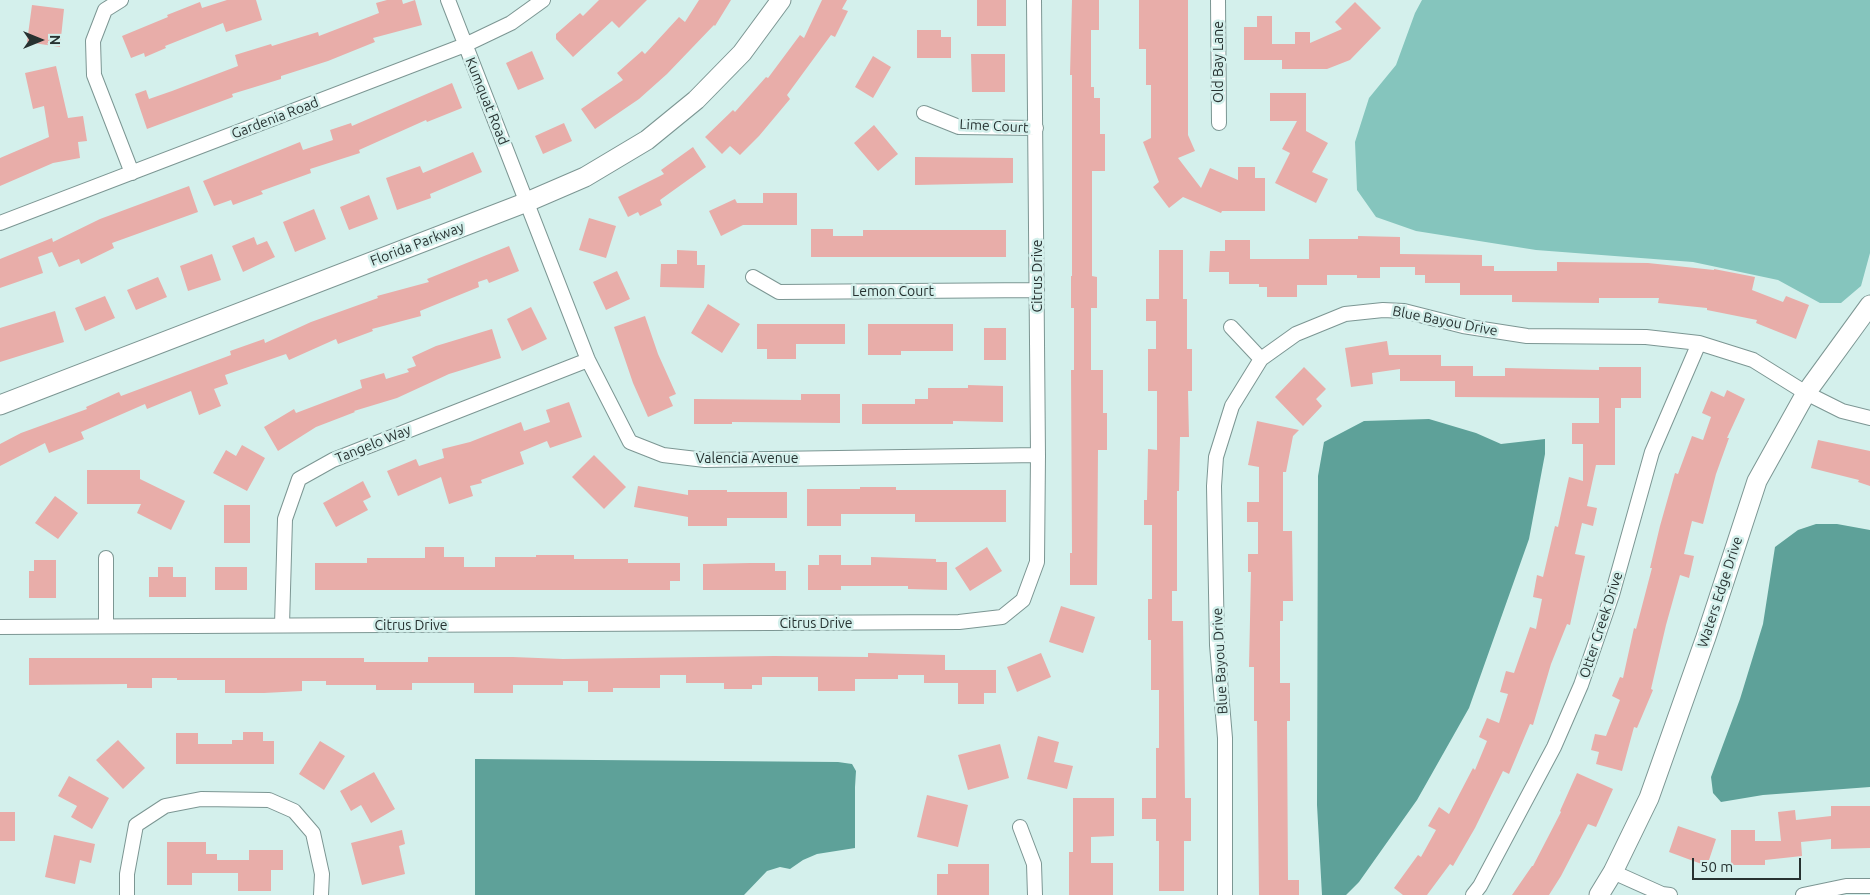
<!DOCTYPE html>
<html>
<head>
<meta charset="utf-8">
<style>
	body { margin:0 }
	#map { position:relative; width:1870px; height:895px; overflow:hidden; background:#d4f0ec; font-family:Ubuntu,sans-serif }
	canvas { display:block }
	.north { position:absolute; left:15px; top:15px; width:50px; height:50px; -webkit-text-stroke:4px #d4f0ec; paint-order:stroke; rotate:90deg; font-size:14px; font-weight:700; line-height:20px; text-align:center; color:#273231 }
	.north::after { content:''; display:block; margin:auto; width:18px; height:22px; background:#273231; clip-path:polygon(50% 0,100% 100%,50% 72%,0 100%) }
	.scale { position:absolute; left:1692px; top:858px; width:109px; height:22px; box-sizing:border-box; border:2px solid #273231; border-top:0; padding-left:6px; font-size:15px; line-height:18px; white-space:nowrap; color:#273231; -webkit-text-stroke:4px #d4f0ec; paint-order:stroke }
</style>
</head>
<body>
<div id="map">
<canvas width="1870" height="895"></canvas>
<div class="north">N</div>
<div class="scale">50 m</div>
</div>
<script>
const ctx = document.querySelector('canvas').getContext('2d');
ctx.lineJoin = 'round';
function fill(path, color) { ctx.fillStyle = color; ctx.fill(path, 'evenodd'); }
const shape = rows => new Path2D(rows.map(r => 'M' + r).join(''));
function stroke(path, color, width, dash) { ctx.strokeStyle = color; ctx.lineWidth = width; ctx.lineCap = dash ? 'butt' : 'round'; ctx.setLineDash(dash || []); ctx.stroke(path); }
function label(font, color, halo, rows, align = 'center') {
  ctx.font = font + ' Ubuntu,sans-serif'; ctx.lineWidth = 5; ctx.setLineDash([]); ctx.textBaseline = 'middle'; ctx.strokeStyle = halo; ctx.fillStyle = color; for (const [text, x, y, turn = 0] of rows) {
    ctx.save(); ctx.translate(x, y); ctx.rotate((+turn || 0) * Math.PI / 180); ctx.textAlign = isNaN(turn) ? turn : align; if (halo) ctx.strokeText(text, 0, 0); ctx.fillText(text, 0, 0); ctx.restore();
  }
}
const green = shape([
	[1422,0,1870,0,1870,253,1861,286,1841,303,1820,303,1778,280,1693,262,1536,250,1416,231,1376,217,1357,190,1355,142,1369,98,1396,65,1415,13]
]);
const water = shape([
	[1429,419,1476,433,1501,444,1545,439,1545,454,1529,539,1469,708,1417,800,1359,882,1346,895,1322,895,1317,805,1318,476,1324,442,1364,421],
	[1816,524,1837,524,1870,530,1870,787,1763,795,1721,802,1713,793,1711,777,1740,699,1763,624,1775,547,1798,530],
	[475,759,838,762,852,764,856,771,855,787,855,848,817,854,803,860,790,869,780,867,767,871,744,895,475,895]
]);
const building = shape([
	[227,0,256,0,262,20,226,32,223,23,165,46,166,48,145,57,144,53,131,58,122,36,168,17,167,15,200,2,202,8],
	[387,0,402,0,403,4,415,0,422,25,373,38,375,42,328,61,281,76,281,79,232,94,233,97,147,129,135,94,146,90,149,99,172,91,238,66,235,55,271,44,272,46,318,32,319,36,379,13,376,3],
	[599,0,647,0,619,28,612,21,573,57,556,39,556,34,580,13,583,16],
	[699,0,731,0,715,26,714,25,667,74,639,99,595,129,581,109,623,80,617,73,642,51,645,54,679,17,685,22],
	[822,0,847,0,842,9,848,11,835,37,831,35,787,95,790,99,759,136,740,155,730,146,722,154,705,137,733,110,735,112,766,77,768,78,800,35,804,38],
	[977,0,1006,0,1006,26,977,26],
	[1072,0,1099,0,1099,30,1091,30,1091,87,1094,87,1094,98,1100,98,1100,134,1105,134,1105,171,1092,171,1092,276,1097,277,1097,308,1091,308,1091,370,1103,370,1103,413,1107,413,1107,450,1098,450,1097,585,1070,585,1070,553,1072,553,1071,370,1074,370,1074,308,1071,308,1071,276,1072,276,1072,75,1070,75],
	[1139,0,1188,0,1188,135,1195,151,1178,158,1201,188,1210,168,1238,180,1238,167,1255,167,1255,178,1265,178,1265,211,1222,211,1221,213,1183,197,1169,208,1153,187,1159,182,1143,142,1151,138,1151,85,1146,85,1146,49,1139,49],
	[1355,2,1381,28,1350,60,1327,69,1282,69,1282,60,1244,60,1244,27,1257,27,1257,16,1272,16,1272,44,1295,44,1295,32,1310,32,1310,43,1342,29,1335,22],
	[32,5,64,9,60,47,27,42],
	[917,30,941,30,941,37,951,37,951,58,917,58],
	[532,51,544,79,518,90,506,63],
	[971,54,1005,54,1005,92,972,92],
	[873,56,891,67,873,98,855,87],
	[56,66,68,118,83,116,87,141,78,142,80,158,53,163,0,186,0,158,49,137,44,106,33,109,25,73],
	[452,83,462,108,427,122,426,120,359,150,360,153,310,169,311,173,261,191,263,194,233,205,231,200,214,206,203,181,300,142,303,150,333,140,330,130,351,123,352,126],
	[1270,93,1306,93,1306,131,1328,143,1312,172,1328,179,1316,203,1275,183,1290,153,1282,149,1297,121,1270,121],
	[564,123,572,141,543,154,535,136],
	[874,125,898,154,878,171,854,143],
	[693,147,706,167,660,200,662,205,640,216,638,212,628,217,618,197,664,174,661,170],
	[473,152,482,172,430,194,431,198,397,210,386,178,420,166,423,173],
	[915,157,1013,158,1013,183,915,185],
	[189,186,198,212,112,243,114,248,81,264,79,259,59,267,52,252,38,257,43,273,0,288,0,259,52,238,53,242,100,219],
	[763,193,797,193,797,225,743,225,721,236,709,211,735,199,737,203,763,203],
	[369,195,378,219,349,230,340,207],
	[314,209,326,239,295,252,283,222],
	[589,218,616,226,606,258,579,250],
	[811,229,833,229,833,236,863,236,863,230,1006,230,1006,257,811,257],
	[1358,236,1400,237,1400,254,1482,255,1482,266,1494,266,1494,271,1557,271,1557,262,1648,263,1714,270,1714,269,1755,277,1752,290,1783,302,1786,296,1809,305,1796,339,1756,323,1757,320,1707,310,1707,308,1658,303,1659,298,1599,298,1599,303,1512,302,1512,295,1460,295,1460,283,1425,283,1425,275,1415,275,1415,267,1380,267,1380,278,1357,278,1357,275,1327,275,1327,285,1297,285,1297,297,1267,297,1267,287,1259,287,1259,284,1229,284,1229,272,1209,272,1210,251,1225,251,1225,240,1250,240,1250,259,1309,259,1309,239,1358,239],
	[254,237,257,245,267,241,275,257,243,272,232,246],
	[509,246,519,271,489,283,487,279,478,282,479,287,420,311,421,316,372,329,373,331,338,344,336,339,289,360,286,354,225,375,228,384,214,389,221,406,199,415,191,391,147,409,145,404,81,432,84,439,49,453,45,443,0,466,0,444,21,433,87,409,86,407,119,392,121,396,231,355,230,351,264,339,265,343,311,322,378,298,377,296,429,282,427,279],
	[677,250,697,251,697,265,705,265,704,288,660,287,661,264,677,264],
	[1159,250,1183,250,1183,299,1187,299,1187,349,1192,349,1192,391,1188,391,1189,437,1180,437,1179,491,1177,491,1177,591,1172,591,1172,621,1183,621,1185,798,1191,798,1191,841,1184,841,1184,891,1159,891,1159,841,1156,841,1156,819,1142,819,1142,798,1156,798,1156,748,1159,748,1159,690,1151,690,1151,640,1148,640,1148,599,1152,599,1152,525,1144,525,1144,500,1147,500,1148,449,1157,450,1157,391,1148,391,1148,349,1156,349,1156,321,1146,321,1146,299,1159,299],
	[212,254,221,280,188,291,180,266],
	[617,271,630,299,606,310,593,282],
	[158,277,167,297,136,310,127,290],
	[105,296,115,318,85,331,75,308],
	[708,304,740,324,722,353,691,333],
	[531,307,547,339,522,351,507,319],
	[55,311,64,342,0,362,0,328],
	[645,316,658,354,676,394,669,397,673,406,648,417,633,383,614,327],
	[757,324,845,324,845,344,796,344,796,359,767,359,767,349,757,349],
	[868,324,953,324,953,351,901,351,901,355,868,355],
	[984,328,1006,328,1006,360,984,360],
	[492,329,501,358,449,374,397,398,354,411,355,412,316,427,278,451,264,427,294,409,296,413,362,388,360,380,384,373,386,379,409,372,407,369,416,366,412,357,436,346],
	[1387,341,1389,355,1441,355,1441,366,1473,366,1473,376,1505,376,1505,368,1599,370,1599,367,1641,367,1641,398,1621,398,1621,408,1615,408,1615,465,1596,465,1587,506,1597,508,1593,526,1582,523,1575,554,1585,556,1570,625,1567,624,1551,664,1533,725,1530,724,1509,774,1503,771,1475,828,1453,866,1450,864,1427,895,1403,895,1394,888,1418,855,1421,857,1436,830,1428,826,1439,807,1449,814,1473,768,1475,770,1487,741,1479,737,1487,718,1499,723,1508,694,1500,692,1506,671,1514,673,1530,627,1536,629,1542,599,1533,597,1537,575,1543,577,1555,526,1558,527,1569,477,1583,481,1583,444,1572,444,1572,423,1599,423,1599,398,1455,397,1455,381,1400,381,1400,369,1372,373,1373,384,1351,387,1345,348],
	[1304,367,1326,389,1316,399,1322,406,1303,426,1275,397],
	[968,385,1003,386,1003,422,953,421,953,424,862,424,862,404,915,404,915,399,928,399,928,388,968,388],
	[1727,390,1745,399,1727,438,1729,438,1716,474,1703,524,1692,521,1684,554,1694,556,1689,578,1680,575,1666,625,1651,689,1653,690,1637,728,1634,727,1622,771,1596,764,1599,752,1591,750,1595,734,1606,736,1620,700,1612,696,1620,677,1623,678,1634,628,1636,629,1652,568,1650,568,1660,526,1675,473,1678,474,1692,436,1703,440,1711,417,1702,413,1711,391,1724,397],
	[801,394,840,394,840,423,732,422,732,424,694,424,694,399,801,400],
	[569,402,582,437,550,448,547,441,520,452,524,464,481,480,482,483,470,486,473,496,449,504,441,477,398,496,387,471,416,459,419,466,444,458,442,449,470,442,521,422,524,431,550,422,546,410],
	[1257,421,1299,430,1293,436,1286,472,1283,472,1283,531,1292,531,1293,601,1283,601,1283,621,1280,621,1280,683,1290,683,1290,721,1287,721,1288,880,1299,880,1299,895,1259,895,1257,721,1254,721,1254,667,1249,667,1251,572,1248,572,1248,554,1258,554,1258,522,1247,522,1247,502,1259,502,1259,467,1248,465],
	[1818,440,1870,451,1870,486,1858,482,1859,480,1811,468],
	[242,445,265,458,247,491,213,473,226,450,236,456],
	[594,455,626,487,604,509,572,477],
	[87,470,140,470,140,479,185,501,171,530,137,513,141,504,87,504],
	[363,481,371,497,363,501,368,510,336,527,323,503],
	[638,486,688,495,688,490,727,490,727,492,787,492,787,518,727,518,727,526,688,526,688,517,634,507],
	[860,487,896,487,896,490,1006,490,1006,522,915,522,915,514,841,514,841,526,807,526,807,489,860,489],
	[55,496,78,513,58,539,35,523],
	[224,505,250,505,250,543,224,543],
	[425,547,444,547,444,557,464,557,464,567,495,567,495,557,536,557,536,555,574,555,574,559,628,559,628,563,680,563,680,581,670,581,670,590,315,590,315,563,367,563,367,558,425,558],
	[987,547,1002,571,970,591,955,568],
	[819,555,841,555,841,565,871,565,871,557,936,559,936,562,947,562,947,590,908,589,908,586,841,586,841,590,808,590,808,565,819,565],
	[34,560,56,560,56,598,29,598,29,571,34,571],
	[750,563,775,563,775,571,786,571,786,590,703,590,703,564],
	[158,567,173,567,173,577,186,577,186,597,149,597,149,577,158,577],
	[215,567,247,567,247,590,215,590],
	[1061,606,1095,617,1083,653,1049,642],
	[868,653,945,655,945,670,996,670,996,693,984,693,984,704,958,704,958,683,924,683,924,675,898,675,898,679,855,679,855,691,818,691,818,677,762,677,762,685,752,685,752,689,724,689,724,683,686,683,686,675,660,675,660,688,613,688,613,692,588,692,588,681,563,681,563,685,513,685,513,693,474,693,474,683,412,683,412,690,376,690,376,685,326,685,326,681,302,681,302,691,264,693,225,693,225,680,177,680,177,678,152,678,152,688,127,688,127,684,29,685,29,658,364,658,364,662,428,662,428,657,513,657,563,659,774,656,868,657],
	[1041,653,1051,677,1017,692,1007,667],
	[243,732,263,732,263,741,274,741,274,764,176,764,176,733,198,733,198,744,232,744,232,740,243,740],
	[1038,736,1059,742,1054,762,1073,766,1067,789,1027,779],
	[118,740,145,768,123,789,96,760],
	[320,741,345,756,324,790,299,774],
	[1000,744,1009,778,968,790,958,755],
	[374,772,395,809,371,823,361,805,351,811,340,791],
	[1577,773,1613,789,1596,827,1588,824,1561,876,1549,895,1512,895,1532,866,1533,866,1561,812,1560,811],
	[69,776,109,798,92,829,71,817,77,806,58,796],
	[927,795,968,805,958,847,917,837],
	[1073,798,1114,798,1114,836,1091,837,1091,863,1113,863,1113,895,1069,895,1069,852,1073,852],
	[1831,806,1870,806,1870,848,1831,849,1831,839,1801,842,1802,856,1765,860,1765,865,1731,865,1731,830,1755,830,1755,841,1781,841,1778,812,1795,810,1796,820,1831,816],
	[0,812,15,812,15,841,0,841],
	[1678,826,1716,839,1707,866,1669,852],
	[402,830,405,844,399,846,405,874,362,885,351,843],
	[54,835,95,844,91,863,80,860,75,884,45,877],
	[167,842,206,842,206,854,217,854,217,860,249,860,249,850,283,850,283,870,271,870,271,891,238,891,238,873,192,873,192,885,167,885],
	[948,864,989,864,989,895,937,895,937,874,948,874]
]);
const street = shape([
	[121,0,105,10,93,41,94,75,132,173],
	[448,0,588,360,630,442,663,455,705,460,1038,455],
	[1218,0,1219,123],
	[924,113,959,127,1036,128],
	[0,223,465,45,511,23,543,0],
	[753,277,779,292,1037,290],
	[1231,327,1261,359],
	[106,558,106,626],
	[282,625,285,519,299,479,333,460,588,360],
	[0,627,959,622,1002,617,1023,600,1037,562,1038,455,1034,0],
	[1020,827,1034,864,1035,895],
	[1613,872,1662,894,1670,895],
	[127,895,127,874,136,825,165,806,201,799,269,800,294,811,313,833,322,874,321,895],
	[1225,895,1225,738,1217,645,1214,486,1216,457,1232,406,1261,359,1296,334,1345,314,1383,310,1404,311,1463,326,1527,336,1646,337,1699,343,1753,360,1806,393,1842,411,1870,418],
	[1473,895,1480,886,1554,747,1581,685,1612,595,1652,452,1699,343],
	[1803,895,1846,886,1870,886]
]);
const secondary = shape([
	[0,405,527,202,585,177,647,140,696,100,742,53,781,0],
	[1599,895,1613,872,1649,798,1706,637,1757,481,1806,393,1870,305]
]);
const streetNames = [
	["Old Bay Lane",1218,62,-90],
	["Kumquat Road",487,101,68],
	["Gardenia Road",275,118,-21],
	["Lime Court",994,126,3],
	["Florida Parkway",417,244,-21],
	["Citrus Drive",1037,276,-90],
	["Lemon Court",893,291],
	["Blue Bayou Drive",1445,321,11],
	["Tangelo Way",373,444,-22],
	["Valencia Avenue",747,458],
	["Waters Edge Drive",1720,592,-72],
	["Citrus Drive",816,623],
	["Citrus Drive",411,625],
	["Otter Creek Drive",1601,625,-72],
	["Blue Bayou Drive",1220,661,-93]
];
fill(green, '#85c5bd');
fill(water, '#5ea199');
fill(building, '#e8ada9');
stroke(street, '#7c9693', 16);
stroke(secondary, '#7c9693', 21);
stroke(street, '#fff', 14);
stroke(secondary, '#fff', 19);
label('14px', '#273231', '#d4f0ec', streetNames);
</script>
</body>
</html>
